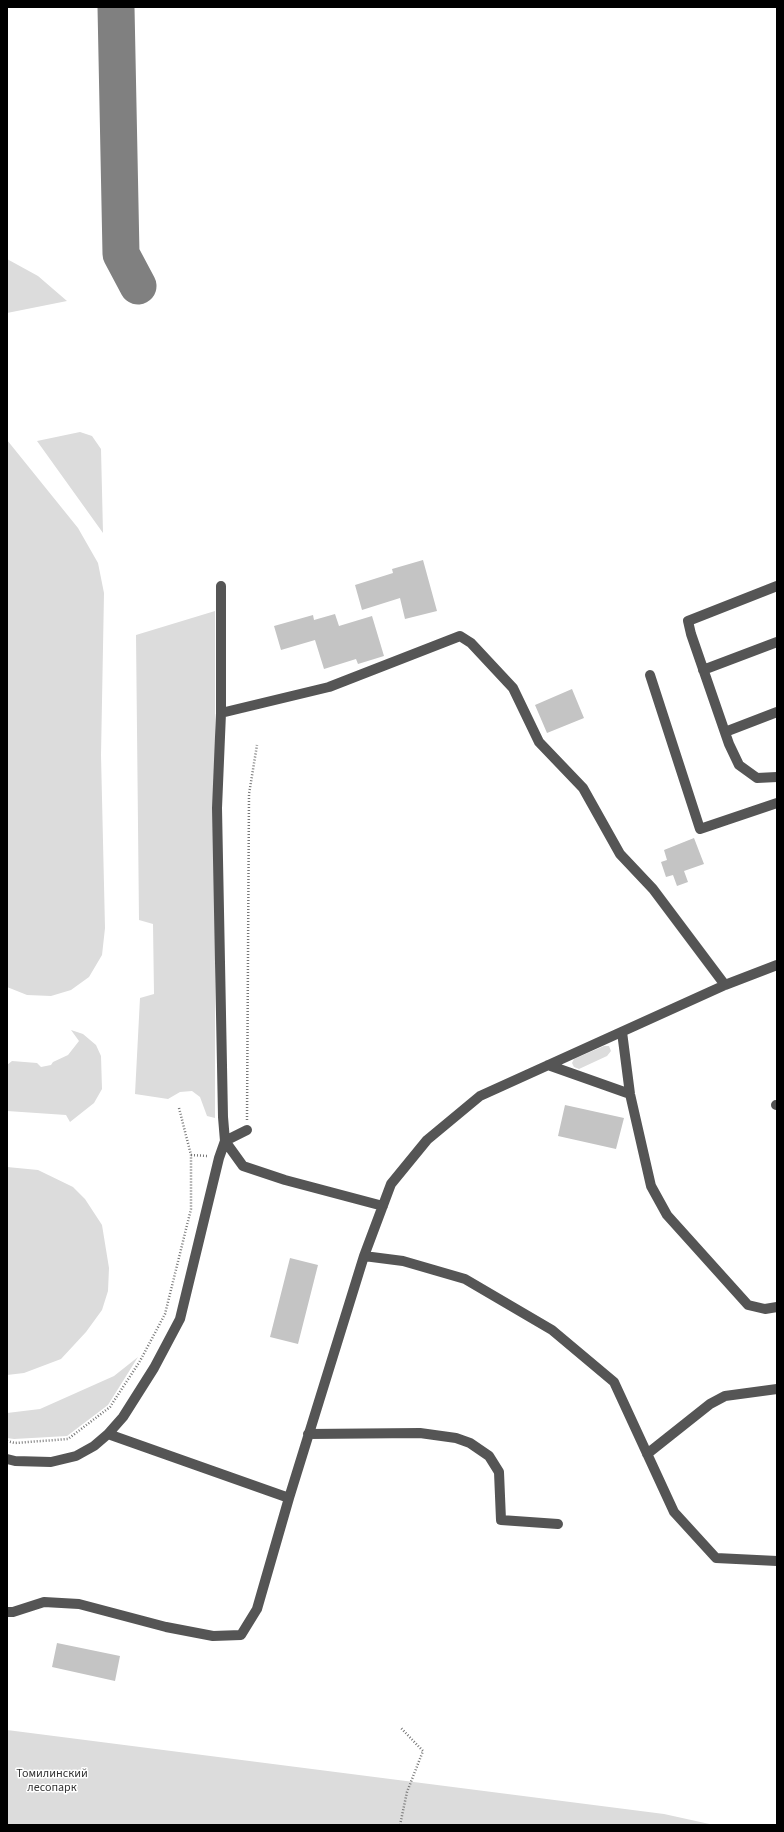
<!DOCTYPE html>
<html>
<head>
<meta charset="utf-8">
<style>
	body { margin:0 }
	#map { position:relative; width:784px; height:1832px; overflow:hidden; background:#fff; font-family:"Source Sans 3",sans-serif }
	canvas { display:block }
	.frame { position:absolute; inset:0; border:8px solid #000; pointer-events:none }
</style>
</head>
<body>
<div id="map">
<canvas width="784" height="1832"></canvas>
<div class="frame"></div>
</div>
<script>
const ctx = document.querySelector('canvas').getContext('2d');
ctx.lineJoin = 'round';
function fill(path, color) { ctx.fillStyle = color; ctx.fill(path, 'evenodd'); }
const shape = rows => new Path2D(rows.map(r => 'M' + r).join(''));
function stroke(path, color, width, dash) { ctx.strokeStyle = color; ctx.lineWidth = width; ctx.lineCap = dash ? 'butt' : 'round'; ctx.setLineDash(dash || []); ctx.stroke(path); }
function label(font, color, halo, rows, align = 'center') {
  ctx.font = font + ' "Source Sans 3",sans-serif'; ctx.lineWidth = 3; ctx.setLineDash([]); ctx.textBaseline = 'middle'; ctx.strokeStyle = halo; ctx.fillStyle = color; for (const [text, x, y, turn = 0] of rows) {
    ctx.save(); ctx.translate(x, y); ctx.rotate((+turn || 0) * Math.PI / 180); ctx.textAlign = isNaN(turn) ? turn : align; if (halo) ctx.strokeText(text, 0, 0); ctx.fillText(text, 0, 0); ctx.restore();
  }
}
const green = shape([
	[7,259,38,276,67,301,7,313],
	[80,432,92,436,101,449,103,533,37,441],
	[7,440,78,528,98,563,104,593,101,755,105,928,102,955,89,977,71,990,51,996,27,995,7,987],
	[215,611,215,1118,207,1116,200,1097,192,1091,180,1092,168,1099,135,1094,140,998,154,994,153,924,139,920,136,635],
	[71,1030,83,1034,96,1045,101,1056,102,1089,94,1103,70,1122,66,1115,7,1111,7,1065,12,1061,37,1063,41,1067,51,1065,53,1062,68,1055,79,1041],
	[604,1046,609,1046,611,1051,607,1056,579,1069,574,1067,572,1063,574,1059],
	[7,1167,38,1170,73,1187,85,1199,102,1225,109,1268,108,1291,102,1310,86,1332,61,1359,24,1373,7,1375],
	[138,1357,108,1405,67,1436,14,1439,7,1438,7,1413,40,1409,114,1376],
	[7,1730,664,1814,714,1825,7,1825]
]);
const taxiway = shape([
	[116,7,121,254,138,286]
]);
const building = shape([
	[423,560,437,611,405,619,400,598,362,610,355,585,393,573,392,569],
	[335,614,339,626,372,616,384,656,358,664,356,659,324,669,315,640,281,650,274,626,313,615,314,620],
	[572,689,584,718,547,733,535,705],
	[694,838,704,864,684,871,688,882,677,886,673,875,666,877,661,862,667,860,664,850],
	[565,1105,624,1118,616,1149,558,1136],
	[290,1258,318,1265,298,1344,270,1337],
	[57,1643,120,1656,115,1681,52,1667]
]);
const path = shape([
	[247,1120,249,794,257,745],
	[191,1155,208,1156],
	[7,1441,15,1443,68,1439,110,1407,140,1361,165,1314,191,1209,191,1155,179,1108],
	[400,1825,407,1792,423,1751,401,1728]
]);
const minor = shape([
	[221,586,221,713,217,808,223,1117,225,1141,219,1158,180,1319,154,1368,123,1417,108,1434,289,1498,364,1256,403,1261,465,1279,552,1330,614,1382,674,1512,716,1558,777,1561],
	[777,586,688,621,691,634,729,744,739,765,757,778,777,777],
	[703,670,777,642],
	[650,675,700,829,777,803],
	[221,713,329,687,460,636,471,643,513,688,539,742,583,788,620,854,653,889,725,985],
	[725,732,777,712],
	[622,1032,630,1094,651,1186,667,1215,748,1305,765,1309,777,1307],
	[548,1065,630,1094],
	[776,1105,777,1105],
	[247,1130,225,1141,243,1166,285,1180,383,1206],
	[364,1256,391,1184,427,1140,480,1096,725,985,777,965],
	[308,1434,420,1433,456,1438,470,1443,489,1456,499,1472,501,1520,558,1524],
	[647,1454,710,1404,725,1396,777,1389],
	[7,1459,15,1461,51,1462,76,1456,94,1446,108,1434],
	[7,1612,13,1612,44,1602,79,1604,166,1627,213,1636,241,1635,257,1609,289,1498]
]);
const parkNames = [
	["Томилинский",52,1774],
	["лесопарк",52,1788]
];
fill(green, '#dcdcdc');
stroke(taxiway, '#808080', 37);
fill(building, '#c4c4c4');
stroke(path, '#777', 2.5, [1, 2]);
stroke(minor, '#555', 10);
label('12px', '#333', '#fff', parkNames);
</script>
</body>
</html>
